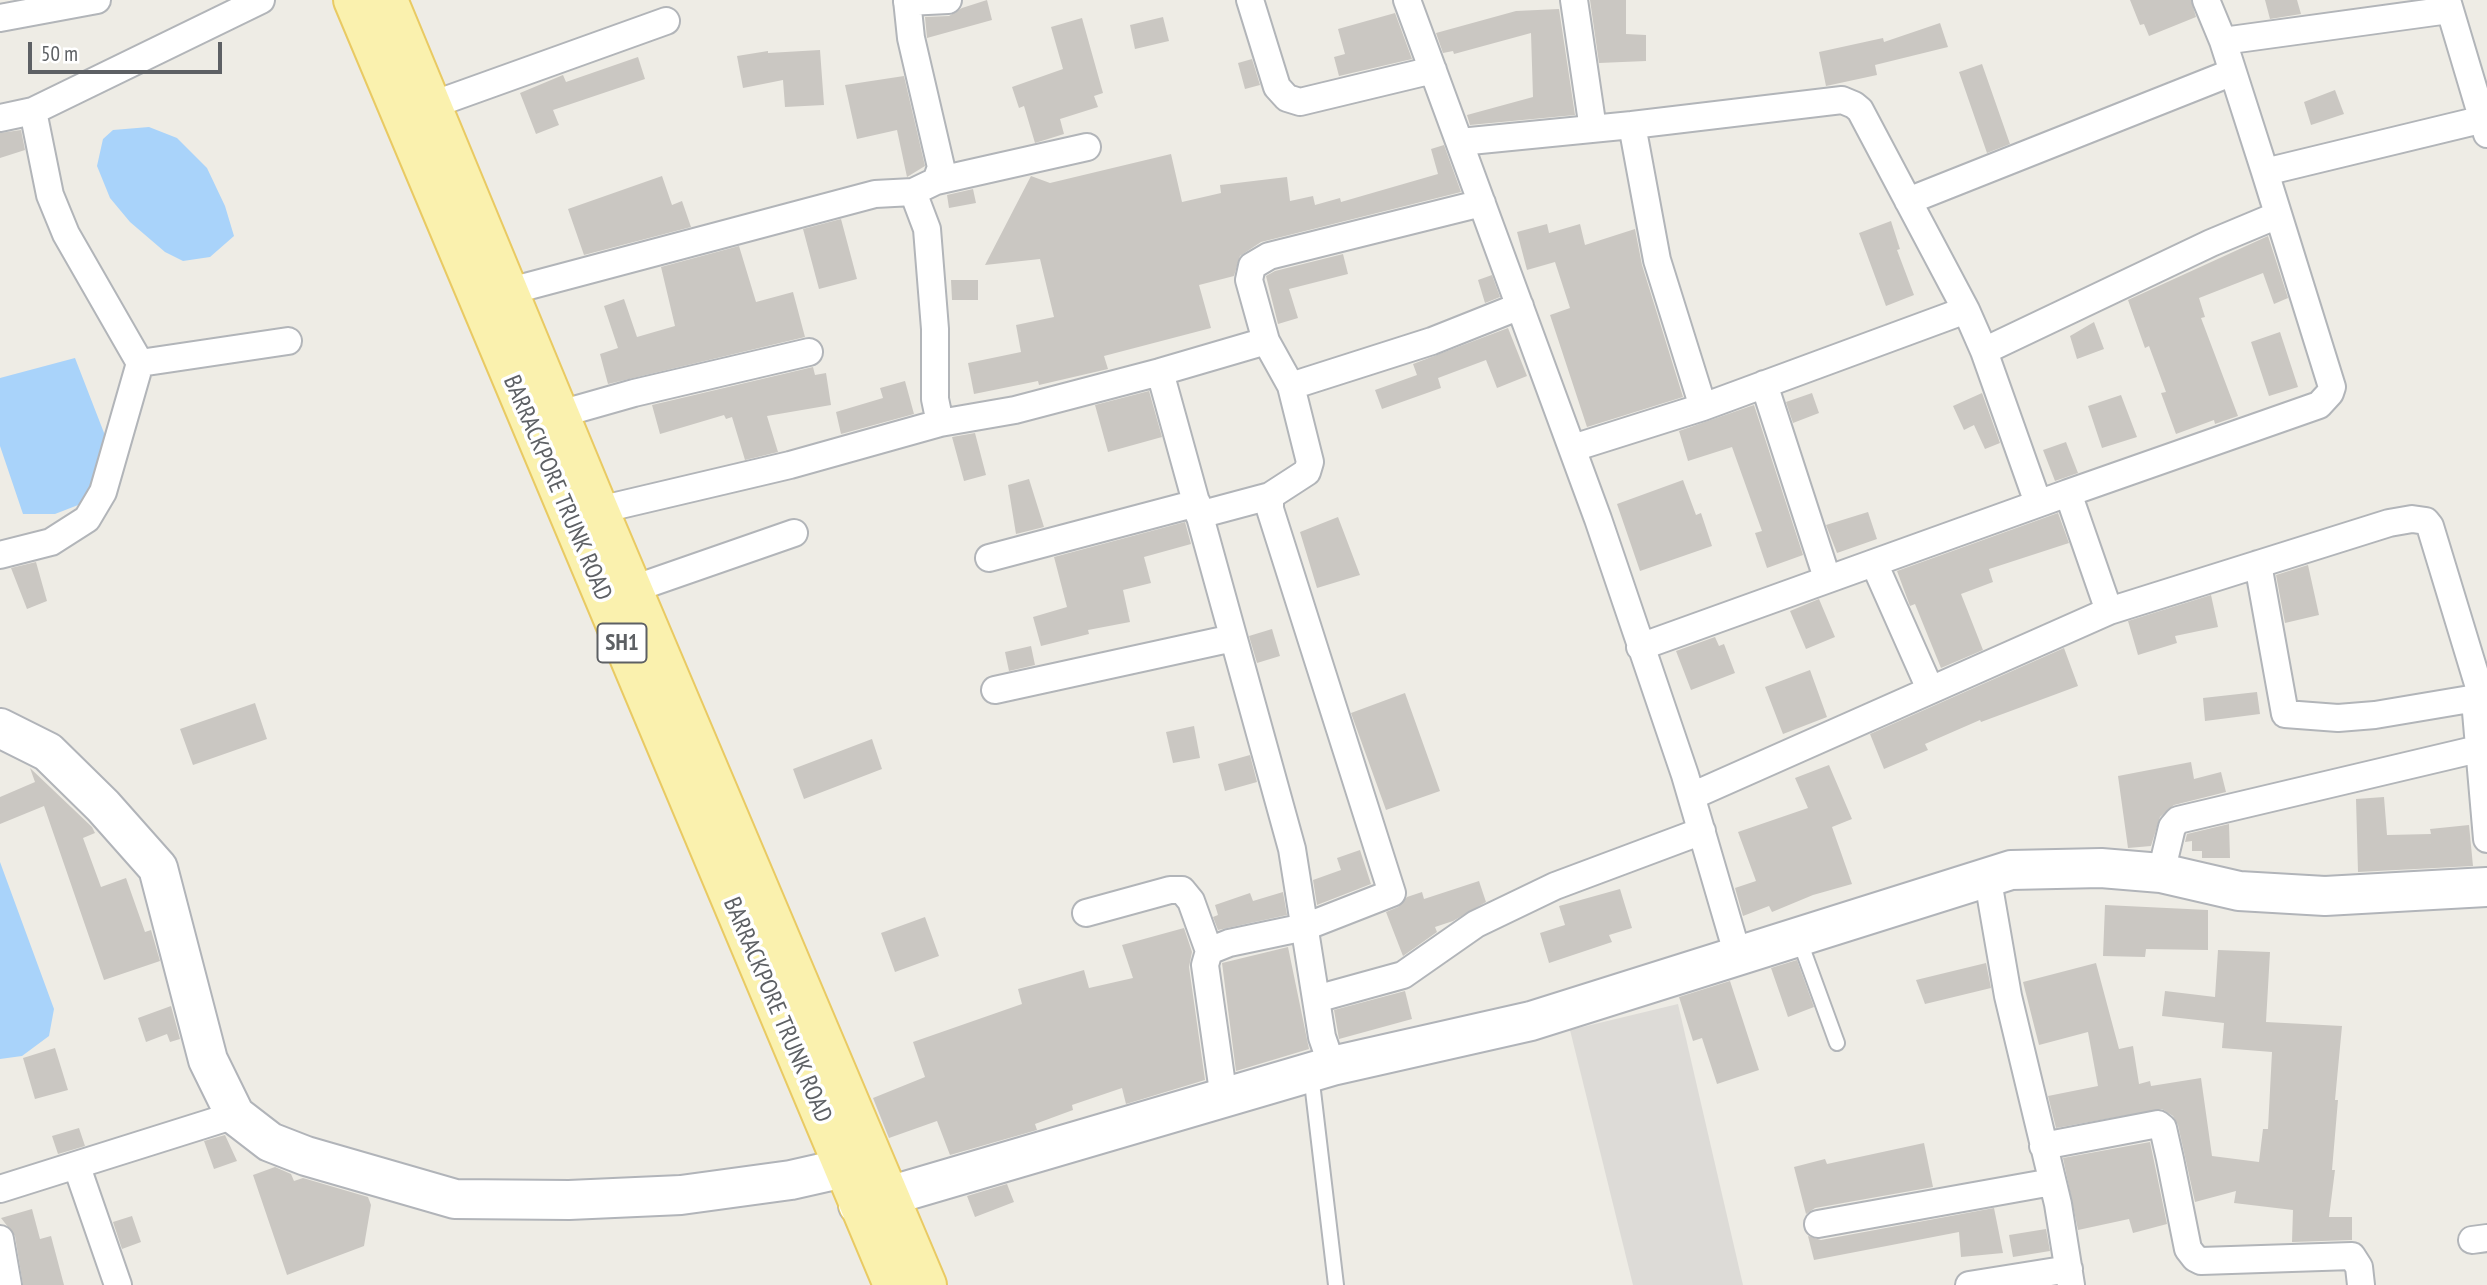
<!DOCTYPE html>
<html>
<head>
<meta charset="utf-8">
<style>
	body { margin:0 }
	#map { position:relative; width:2487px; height:1285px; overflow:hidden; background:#eeece5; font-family:"PT Sans Narrow",sans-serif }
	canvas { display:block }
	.scale { position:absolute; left:28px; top:42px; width:194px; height:32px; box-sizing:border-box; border:4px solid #5d6064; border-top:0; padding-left:9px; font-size:21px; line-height:24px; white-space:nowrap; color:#5d6064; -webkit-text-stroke:5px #fff; paint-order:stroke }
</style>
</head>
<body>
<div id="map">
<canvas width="2487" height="1285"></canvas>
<div class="scale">50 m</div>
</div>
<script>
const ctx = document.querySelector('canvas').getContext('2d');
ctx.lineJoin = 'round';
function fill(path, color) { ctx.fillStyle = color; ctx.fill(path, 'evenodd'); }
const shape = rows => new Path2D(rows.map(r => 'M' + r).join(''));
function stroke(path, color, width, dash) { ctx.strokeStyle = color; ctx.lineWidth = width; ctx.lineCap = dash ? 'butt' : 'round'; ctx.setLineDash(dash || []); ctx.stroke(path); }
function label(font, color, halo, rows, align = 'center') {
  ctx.font = font + ' "PT Sans Narrow",sans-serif'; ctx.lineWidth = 7; ctx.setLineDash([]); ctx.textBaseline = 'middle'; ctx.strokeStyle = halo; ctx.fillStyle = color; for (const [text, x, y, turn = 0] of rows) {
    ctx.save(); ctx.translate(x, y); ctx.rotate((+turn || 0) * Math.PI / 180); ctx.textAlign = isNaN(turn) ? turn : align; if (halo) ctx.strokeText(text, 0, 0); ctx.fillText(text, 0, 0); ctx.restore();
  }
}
const industrial = shape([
	[1678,1004,1743,1285,1633,1285,1570,1030]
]);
const water = shape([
	[149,127,177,138,207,168,225,206,234,236,210,257,183,261,165,252,130,222,110,198,97,166,103,139,113,130],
	[75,358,106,438,91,500,55,514,23,514,0,446,0,378],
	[0,862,54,1009,49,1036,22,1056,0,1059]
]);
const building = shape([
	[987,0,992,20,927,38,925,17,949,16,962,8],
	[1590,0,1626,0,1626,34,1646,35,1646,61,1599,63],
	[2130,0,2191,0,2196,17,2149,36,2144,24,2140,25],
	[2265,0,2297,0,2301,14,2270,19],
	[1559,9,1575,115,1470,125,1467,115,1533,97,1531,33,1454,54,1453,51,1443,53,1436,33,1516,11],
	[1395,13,1412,59,1339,76,1334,57,1345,54,1338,29],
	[1163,17,1169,41,1135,49,1130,25],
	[1082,18,1103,93,1094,96,1098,107,1060,119,1064,134,1035,143,1024,106,1019,108,1012,87,1063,69,1051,27],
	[1940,23,1948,47,1875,65,1877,75,1826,86,1819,52,1883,38,1884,42],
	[820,50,824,105,785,107,783,80,743,88,737,56,768,51,768,53],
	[638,57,645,79,553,110,559,125,536,134,520,93,563,75,566,82],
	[1252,59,1260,85,1245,89,1238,63],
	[1982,64,2010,144,1987,153,1959,72],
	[904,76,925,166,907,177,897,130,857,139,845,85],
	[2335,90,2344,114,2311,125,2304,102],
	[21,130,25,150,0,158,0,133],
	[1444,145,1461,192,1261,242,1240,256,1234,276,1199,285,1211,328,1104,356,1108,369,1039,385,1038,381,974,394,968,363,1021,352,1016,325,1054,317,1040,259,985,265,1031,176,1050,183,1171,154,1182,202,1221,193,1220,185,1287,177,1290,201,1313,196,1315,205,1340,198,1341,202,1438,174,1431,149],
	[662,176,672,205,682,201,691,227,584,255,568,209],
	[973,189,976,203,949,208,947,195],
	[841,219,857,279,819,289,803,229],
	[1891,221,1900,249,1897,250,1914,295,1886,306,1859,233],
	[1547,224,1549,233,1580,224,1585,245,1635,229,1642,265,1683,397,1587,427,1550,315,1570,308,1555,262,1527,270,1517,232],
	[2268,236,2288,298,2274,304,2263,273,2199,298,2205,317,2201,318,2238,416,2215,424,2214,420,2176,434,2161,393,2166,392,2149,346,2145,348,2128,300],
	[739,246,756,302,793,292,805,337,608,384,600,354,618,348,604,306,624,299,637,337,675,326,661,267],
	[1343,254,1348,274,1289,289,1298,318,1278,324,1266,276,1275,271],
	[1492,275,1500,297,1485,303,1478,280],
	[951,280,978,280,978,300,952,300],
	[2094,322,2104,349,2077,359,2070,336],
	[1508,328,1527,376,1497,388,1486,360,1438,378,1441,388,1382,409,1375,390,1417,375,1413,364],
	[2280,332,2298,387,2269,396,2251,342],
	[813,367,815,375,826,373,831,405,767,416,778,452,745,460,732,417,726,419,724,415,660,434,652,405],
	[905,381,914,414,841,434,836,412,883,398,880,388],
	[1149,391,1162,437,1108,452,1095,405],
	[1812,393,1819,413,1793,423,1786,402],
	[1982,393,2000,443,1985,449,1974,425,1964,430,1953,406],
	[2121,395,2137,437,2102,448,2088,406],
	[1754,405,1803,555,1767,568,1755,533,1762,531,1732,447,1688,461,1679,431],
	[975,433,986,475,964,481,952,437],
	[2066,442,2078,473,2055,481,2043,450],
	[1029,479,1044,527,1016,534,1008,485],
	[1683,480,1696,515,1701,513,1712,546,1640,571,1617,504],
	[1868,512,1877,539,1837,553,1826,525],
	[2058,513,2069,543,1989,569,1993,582,1961,594,1983,650,1941,668,1915,604,1910,606,1897,571],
	[1338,517,1360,575,1317,588,1300,532],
	[1185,522,1191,544,1144,557,1151,583,1123,590,1130,622,1088,630,1089,634,1041,646,1033,617,1067,607,1054,557],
	[36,562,47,601,27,609,11,568],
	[2308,565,2319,615,2285,623,2276,575],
	[2211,595,2218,627,2175,636,2177,643,2138,655,2128,621],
	[1819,599,1835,637,1806,649,1790,611],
	[1272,629,1280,656,1257,663,1249,636],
	[1715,637,1719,646,1724,644,1735,673,1691,690,1676,651],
	[1031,646,1035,665,1009,671,1005,652],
	[2064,648,2078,686,1981,722,1980,720,1925,744,1928,750,1884,769,1870,734],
	[1810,670,1827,717,1783,734,1765,687],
	[2257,692,2260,714,2205,721,2203,698],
	[1405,693,1440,791,1386,810,1351,713],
	[255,703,267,739,193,765,180,729],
	[1194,726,1200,758,1173,763,1166,732],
	[872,739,882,769,804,799,793,769],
	[1250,755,1257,782,1225,791,1218,764],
	[2191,762,2194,779,2221,772,2226,792,2174,805,2160,817,2151,846,2128,848,2118,776],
	[1829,765,1852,819,1832,827,1852,884,1813,895,1772,912,1769,906,1743,916,1735,888,1756,881,1738,832,1808,808,1795,778],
	[30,768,92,827,95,833,83,838,101,887,126,878,145,932,151,930,160,961,104,980,44,806,0,824,0,797,35,782],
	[2384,797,2387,835,2431,834,2430,829,2469,825,2473,866,2358,872,2356,799],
	[2229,824,2230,858,2202,858,2202,851,2192,851,2192,841,2185,842,2187,834],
	[1360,850,1371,884,1317,905,1313,880,1341,870,1337,858],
	[1479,881,1486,902,1453,921,1435,927,1437,932,1403,956,1386,912,1398,907,1407,897,1422,892,1424,899],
	[1620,889,1632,928,1609,935,1612,942,1549,963,1540,933,1565,925,1559,906],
	[1283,892,1287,915,1218,930,1213,917,1218,915,1215,905,1250,893,1253,901],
	[2105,905,2208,910,2208,950,2146,949,2145,957,2103,956],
	[925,917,939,956,895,972,881,933],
	[1184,928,1192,952,1189,967,1205,1080,1126,1104,1122,1088,1072,1105,1073,1110,1035,1124,1037,1130,950,1155,937,1121,889,1138,873,1098,925,1077,913,1042,1022,1004,1018,989,1084,970,1089,988,1133,978,1122,945],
	[1288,947,1309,1049,1236,1071,1222,963],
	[2218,950,2270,952,2266,1022,2342,1026,2335,1100,2338,1100,2332,1170,2335,1170,2329,1217,2352,1217,2352,1240,2292,1242,2293,1210,2234,1203,2236,1191,2195,1202,2178,1125,2173,1116,2162,1109,2056,1128,2048,1096,2098,1086,2088,1032,2039,1045,2023,982,2096,963,2119,1049,2133,1046,2139,1084,2150,1081,2151,1086,2201,1078,2212,1156,2259,1162,2263,1129,2268,1129,2272,1052,2222,1048,2224,1023,2162,1016,2165,991,2215,997],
	[1797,960,1814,1007,1788,1017,1771,968],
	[1986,963,1991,988,1925,1004,1916,980],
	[1730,981,1759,1070,1717,1084,1702,1038,1693,1041,1679,997],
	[1405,991,1412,1019,1339,1039,1334,1010],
	[171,1006,180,1039,170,1042,167,1034,146,1042,138,1018],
	[55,1048,68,1090,35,1099,23,1058],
	[79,1128,85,1146,58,1154,52,1136],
	[225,1135,237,1161,214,1169,204,1141],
	[2150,1142,2167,1224,2133,1233,2129,1219,2078,1230,2063,1158],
	[1924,1143,1933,1187,1815,1208,1806,1214,1794,1167,1825,1159,1827,1164],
	[275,1167,291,1174,294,1181,303,1178,368,1197,371,1205,364,1246,287,1275,253,1175],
	[1007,1184,1014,1202,975,1217,967,1196],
	[1994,1208,2003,1253,1961,1257,1959,1232,1814,1260,1808,1236,1821,1240],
	[32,1209,40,1239,51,1236,64,1285,23,1285,15,1236,1,1218],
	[132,1216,141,1242,122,1249,113,1222],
	[2046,1229,2050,1251,2013,1257,2009,1235]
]);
const lane = shape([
	[1799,939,1837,1043],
	[1311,1074,1336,1285]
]);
const street = shape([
	[907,0,911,38,941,167,936,181,913,192],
	[1250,0,1277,87,1287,98,1300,102,1433,70],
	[1407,0,1598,519,1685,775,1738,956],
	[1574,0,1593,129],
	[2447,0,2487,134],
	[907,2,948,0],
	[0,18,97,0],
	[2223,41,2449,10],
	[432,105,666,21],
	[0,118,33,111],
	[1460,142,1632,125],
	[2265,172,2484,119],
	[936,181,1087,147],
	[1908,201,2233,72],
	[510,291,875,194,913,192,927,229,935,329,935,399,940,423],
	[140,363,288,341],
	[1160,372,1266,341],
	[1764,384,1827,578],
	[1291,386,1432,341,1520,306],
	[1703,407,1657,260,1632,125,1842,100,1854,105,1860,110,1966,310,1984,351],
	[560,414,634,393,809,352],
	[1573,448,1703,407,1966,310],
	[2068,493,2319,405,2330,393,2332,387,2265,172,2223,41,2206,0],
	[2038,503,1984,351,2211,243,2278,215],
	[599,510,790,465,940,423,1015,410,1160,372,1292,849,1322,1037,1332,1066],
	[1199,515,1270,496],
	[0,555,51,542,87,519,103,492,140,363,66,234,50,195,33,111,261,0],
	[989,558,1197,503],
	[1874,563,1930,689],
	[2258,564,2285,714,2338,718,2375,715,2482,697],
	[633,589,794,533],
	[1640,647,2068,493,2109,611],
	[995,690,1233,638],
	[2487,706,2476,712,2487,839],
	[1692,796,2109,611,2389,523,2412,519,2426,521,2430,526,2485,707],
	[2161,873,2172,827,2178,820,2478,749],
	[1987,875,2008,996,2058,1204,2071,1285],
	[1086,913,1170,890,1182,890,1191,901,1209,951],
	[1316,999,1403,975,1476,924,1555,886,1702,831],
	[1224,1099,1205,965,1209,951,1229,943,1305,927,1392,893,1270,509,1270,496,1307,472,1310,462,1291,386,1266,341,1249,280,1252,266,1269,256,1482,203],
	[2043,1146,2158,1124,2163,1128,2170,1159,2188,1249,2195,1258,2201,1261,2352,1256,2359,1267,2361,1285],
	[77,1167,118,1285],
	[0,1189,235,1115],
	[1818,1224,2052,1182],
	[0,1239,8,1285],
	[2472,1240,2487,1238],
	[1969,1285,2069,1269]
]);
const secondary = shape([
	[0,728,48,752,103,806,158,868,208,1060,235,1115,270,1142,306,1156,455,1199,569,1200,681,1195,791,1180,844,1168],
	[858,1205,1332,1066,1531,1021,2011,870,2101,868,2161,873,2239,891,2325,896,2487,887]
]);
const primary = shape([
	[353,0,893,1285],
	[388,0,599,510,927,1285]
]);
const shields = [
	[622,643,49]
];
const shieldNames = [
	["SH1",622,643]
];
const streetNames = [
	["BARRACKPORE TRUNK ROAD",557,488,67],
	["BARRACKPORE TRUNK ROAD",777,1010,67]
];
fill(industrial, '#dddbd7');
fill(water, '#a9d3fa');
fill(building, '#cac7c2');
stroke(lane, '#b2b5b9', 18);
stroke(street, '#b2b5b9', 30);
stroke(secondary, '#b1b4b9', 42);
stroke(primary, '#e9ca63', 42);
stroke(lane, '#fff', 14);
stroke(street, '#fff', 26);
stroke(secondary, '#fff', 38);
stroke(primary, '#faf1ae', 38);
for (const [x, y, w] of shields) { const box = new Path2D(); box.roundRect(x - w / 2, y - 19.5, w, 39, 5); ctx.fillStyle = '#fff'; ctx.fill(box); stroke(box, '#5d6064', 2); }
label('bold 23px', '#5d6064', null, shieldNames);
label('24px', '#5d6064', '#fff', streetNames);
</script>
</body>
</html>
